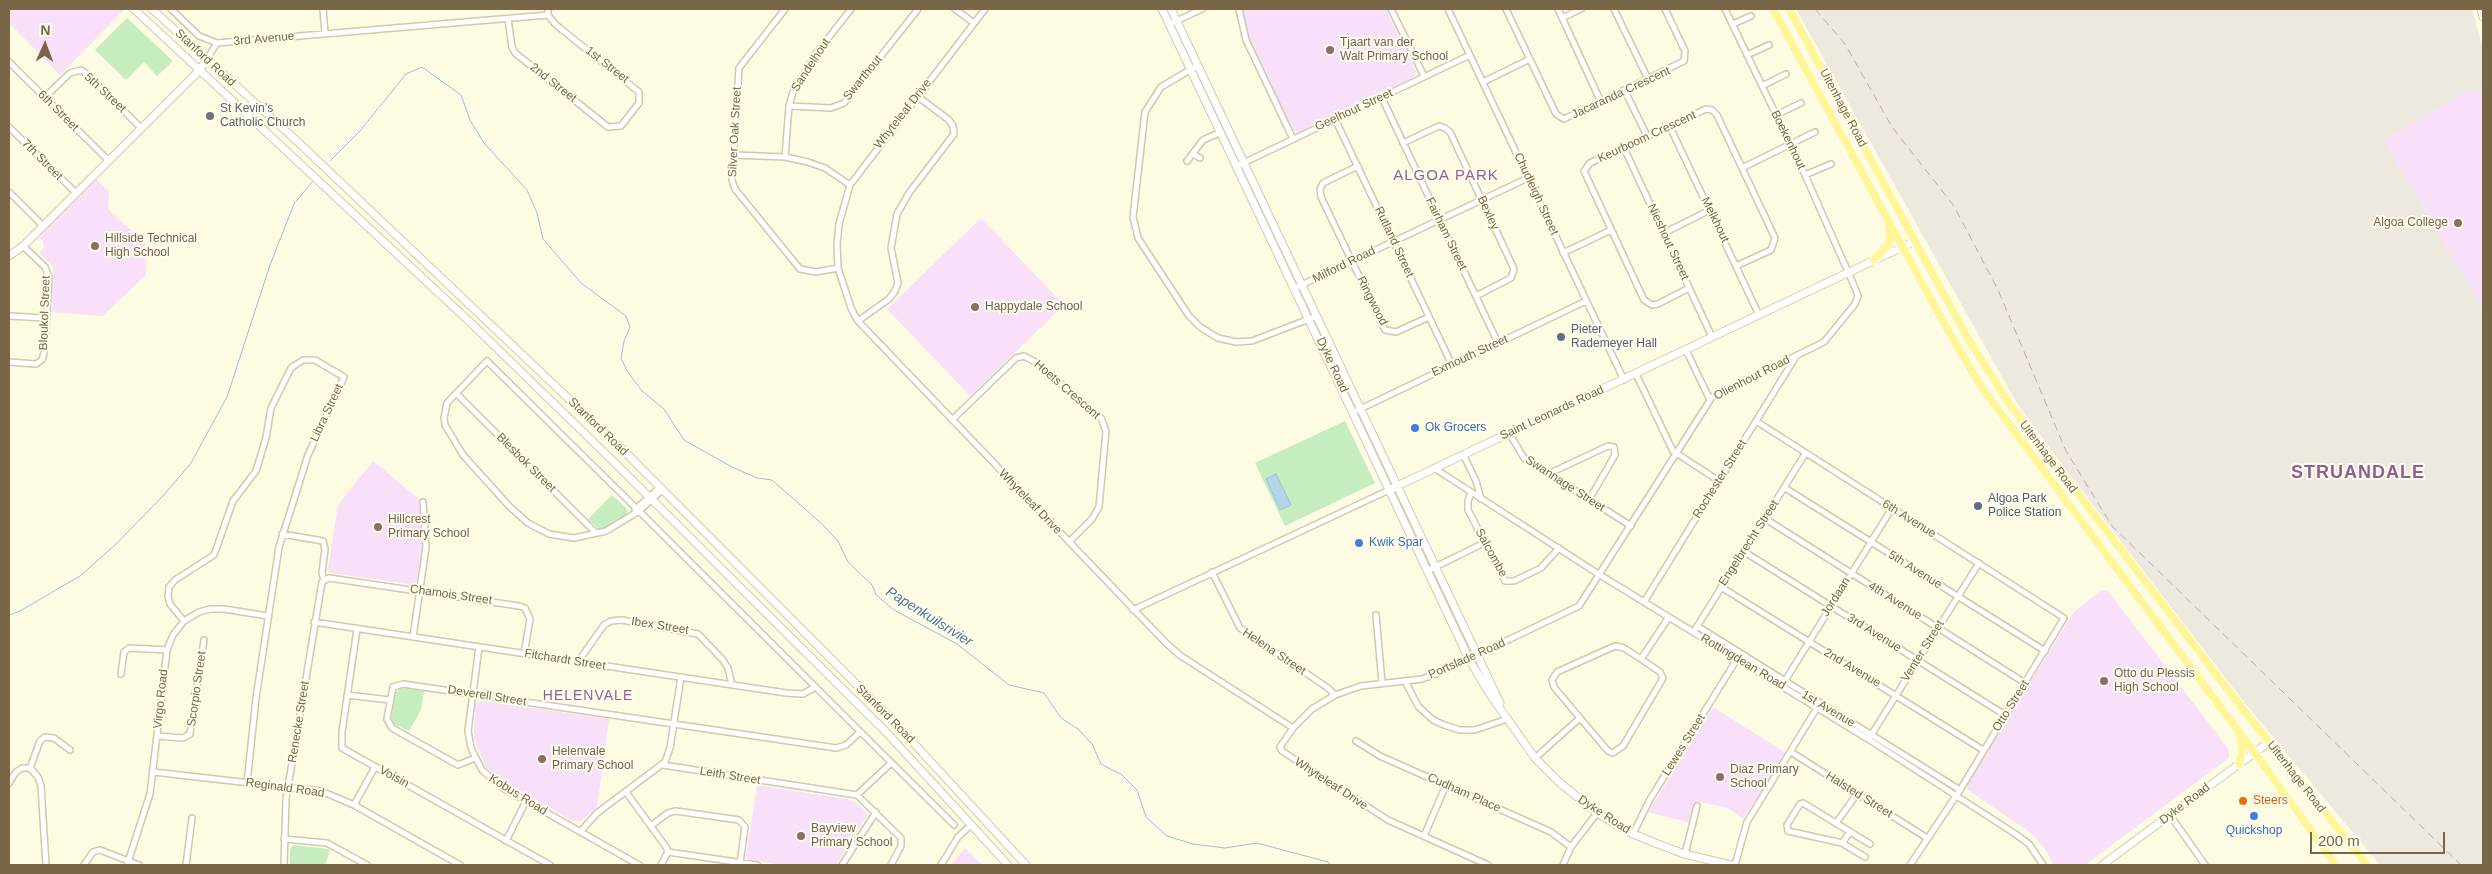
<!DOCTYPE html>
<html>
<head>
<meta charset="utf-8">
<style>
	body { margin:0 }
	#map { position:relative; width:2492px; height:874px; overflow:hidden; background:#fefbe3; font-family:Arial,sans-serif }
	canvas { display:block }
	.frame { position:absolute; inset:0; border:10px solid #786746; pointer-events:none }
	.north { position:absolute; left:20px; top:20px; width:50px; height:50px; -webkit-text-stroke:4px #fffdeb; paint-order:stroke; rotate:2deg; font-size:14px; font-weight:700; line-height:20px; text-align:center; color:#786746 }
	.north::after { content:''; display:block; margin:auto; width:18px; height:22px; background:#786746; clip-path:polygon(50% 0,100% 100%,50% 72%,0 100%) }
	.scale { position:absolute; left:2310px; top:832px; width:135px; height:22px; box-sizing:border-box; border:2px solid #786746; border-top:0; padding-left:6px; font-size:15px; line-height:18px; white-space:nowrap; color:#786746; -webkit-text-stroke:4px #fffdeb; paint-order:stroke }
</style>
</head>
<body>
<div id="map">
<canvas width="2492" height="874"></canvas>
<div class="frame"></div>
<div class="north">N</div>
<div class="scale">200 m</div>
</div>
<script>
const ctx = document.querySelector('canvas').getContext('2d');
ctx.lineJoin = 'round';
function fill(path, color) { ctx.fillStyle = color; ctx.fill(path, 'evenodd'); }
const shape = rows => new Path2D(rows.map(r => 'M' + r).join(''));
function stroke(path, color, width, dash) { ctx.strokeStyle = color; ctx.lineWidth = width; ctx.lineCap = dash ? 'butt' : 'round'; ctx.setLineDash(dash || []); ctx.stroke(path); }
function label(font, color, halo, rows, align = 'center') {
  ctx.font = font + ' Arial,sans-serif'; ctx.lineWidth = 4; ctx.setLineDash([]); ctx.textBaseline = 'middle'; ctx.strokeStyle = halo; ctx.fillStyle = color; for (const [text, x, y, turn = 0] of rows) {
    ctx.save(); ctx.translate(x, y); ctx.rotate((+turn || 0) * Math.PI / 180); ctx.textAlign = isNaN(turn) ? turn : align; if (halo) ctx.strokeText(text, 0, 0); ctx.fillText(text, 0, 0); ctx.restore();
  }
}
const industrial = shape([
	[1796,9,2472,9,2483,49,2483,94,2468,90,2384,141,2483,308,2483,865,2380,865,2248,707,2103,522,2015,400]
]);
const education = shape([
	[9,9,122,9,124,10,60,75,9,23],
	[1242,9,1386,9,1416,71,1414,77,1299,132,1293,130,1245,29],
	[2468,90,2483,94,2483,304,2481,305,2384,141],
	[96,179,109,191,108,209,145,243,146,275,103,316,51,312,53,267,39,252,44,248,43,241,39,237],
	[981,218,1064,305,970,396,887,309],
	[373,461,419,499,422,549,416,585,331,573,328,569,338,505],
	[2102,590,2108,591,2229,750,2229,758,2085,865,2054,865,2045,849,2031,833,1968,790,1966,785,2074,612],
	[481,701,609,719,597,808,580,821,571,820,500,780,486,768,474,738,475,704],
	[1713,707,1786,753,1743,819,1728,808,1696,801,1690,823,1648,812],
	[757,785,846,799,853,801,866,811,867,816,836,865,782,865,748,860,746,857],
	[964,849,966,849,982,865,951,865]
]);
const green = shape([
	[127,18,173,61,157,76,144,62,126,80,95,50],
	[1345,421,1375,483,1285,526,1255,463],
	[612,495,627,509,627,514,606,528,599,529,588,519],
	[402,688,424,691,421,710,409,731,394,724,391,720,396,691],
	[293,845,328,849,330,850,325,865,290,865,290,849]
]);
const water = shape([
	[1276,474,1291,505,1280,510,1266,479,1276,474]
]);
const stream = shape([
	[330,161,360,131,406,74,422,67,461,95,470,120,484,143,527,190,537,213,543,239,581,283,626,316,630,327,624,341,621,358,627,371,642,391,664,409,684,440,732,467,757,478,772,480,822,524,838,541,848,562,872,585,876,595,894,610,957,644,1009,685,1044,693,1061,718,1078,729,1092,744,1101,764,1122,775,1137,790,1146,817,1167,836,1193,844,1225,848,1257,843,1328,862,1331,865],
	[9,615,20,611,80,576,115,545,163,496,191,463,227,397,270,265,294,204,312,182]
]);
const street = shape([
	[171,9,199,36,217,43],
	[323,9,325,33],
	[785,9,739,68,732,180,735,189,800,269,816,272,838,268],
	[955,9,974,23],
	[985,9,850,185,839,224,837,245,838,268,851,308,858,321,1166,643,1181,656,1293,728,1280,747,1282,751,1388,820,1488,865],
	[1239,9,1246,40,1293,139],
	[1391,9,1424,76],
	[1448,9,1624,380],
	[1506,9,1556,114,1564,119,1684,61,1685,51,1665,9],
	[1558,9,1601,102],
	[1614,9,1648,79],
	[1562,18,1581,9],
	[508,19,512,47,515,53,608,127,621,126,639,103,639,92,555,24,548,15,548,9],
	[1170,24,1202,9],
	[1733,24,1751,16],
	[1747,55,1769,45],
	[207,59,217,43,548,15],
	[9,62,108,160],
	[1198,65,1161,87,1145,112,1133,217,1138,238,1189,316,1200,327,1218,338,1236,342,1252,341,1317,316],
	[1483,82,1530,59],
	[1762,86,1786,74],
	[1625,91,1647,136],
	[45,97,70,73,81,70,88,75,140,127],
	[1382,98,1498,343],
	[789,106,831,108,844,103,918,9],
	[1776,115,1801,103],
	[1335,119,1452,365],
	[9,127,75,192],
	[1670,127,1759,315],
	[1403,143,1439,126,1445,128,1450,132,1514,269,1511,278,1476,296],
	[1624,148,1712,337],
	[1193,154,1200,158],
	[734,155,785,157,808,162,825,168,850,185],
	[785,157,789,106,793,92,815,55,851,9],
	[1187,161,1203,140,1221,132],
	[1237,166,1470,55],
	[1358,166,1323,183,1320,189,1321,197,1385,330,1396,332,1429,317],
	[1742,168,1815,132],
	[1805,175,1831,164],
	[9,192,42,225],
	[1664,233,1710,210],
	[1563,253,1611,230],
	[1295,288,1528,178],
	[1689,288,1658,304,1652,305,1644,300,1584,171,1590,163,1706,109,1712,110,1717,115,1775,238,1771,250,1736,266],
	[9,316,46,318],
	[858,321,889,299,895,291,898,283,891,248,897,214,909,193,954,134,953,126,949,120,917,96],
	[1686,350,1710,400],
	[9,362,36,364,42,360,44,353,49,277,45,267,23,246],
	[1636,374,1673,451,1719,481],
	[456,393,596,533],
	[1358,410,1586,301],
	[952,420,1016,358,1024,356,1035,362,1101,418,1106,431,1099,507,1092,519,1069,542],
	[1756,421,2064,618,1960,790,1910,865],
	[1509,433,1524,458,1631,526],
	[1463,454,1476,481,1481,499],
	[1434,468,1600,575,1868,739,2014,833,2029,844,2043,865],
	[1548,474,1608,446,1614,447,1615,455,1589,500],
	[1785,488,2045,651],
	[661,491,639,511,606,531,574,538,549,534,528,523,510,507,463,455,445,425,444,418,447,403,487,361,639,511,954,825],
	[1471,493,1468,501,1468,510,1505,581,1514,581,1541,568,1559,548],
	[635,510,659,488],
	[1764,518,2025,683],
	[282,534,323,541,325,549,322,573,324,580],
	[1743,551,2005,715],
	[1429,570,1484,543],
	[1212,572,1240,628,1328,688,1335,695],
	[1721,587,1983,750],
	[1644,602,1795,358],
	[1133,610,1389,490],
	[1376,615,1382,683],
	[184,621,170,604,168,596,169,587,175,580,214,555,233,501,256,471,266,438,271,408,291,368,303,360,315,360,344,377,308,455,279,547,256,698,247,783],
	[314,622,786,693,803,694,815,687],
	[1697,626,1960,790],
	[1696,628,1805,454],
	[357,629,342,732,342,748,550,865],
	[413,637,426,547,423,502],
	[1615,646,1624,648,1641,659,1660,672,1663,678,1623,746,1613,753,1608,751,1580,718,1554,687,1552,680,1557,672,1615,646],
	[479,647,468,731,471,748,482,770,503,788,639,865],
	[1641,659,1669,617],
	[578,662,604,625,611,621,622,620,698,634,723,660,728,668,732,685],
	[121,674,124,652,129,648,167,650],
	[1405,681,1418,706,1433,720,1444,725,1460,730,1475,730,1507,719],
	[1783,684,1892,508],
	[347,695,390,700],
	[1293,728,1312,709,1335,695,1361,686,1422,679,1439,673,1579,606,1712,397,1824,342,1855,304,1858,296,1856,290,1805,175,1725,9],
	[157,736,183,738,190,734,204,640],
	[1870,737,1979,563],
	[1356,741,1380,756,1551,832,1571,847],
	[1791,752,1927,838],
	[475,758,458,765,392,728,387,719,393,687,403,684,836,748,846,745,860,732],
	[1535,758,1580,718],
	[663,765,857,795,891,763],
	[30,768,40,741,45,737,54,738,70,750],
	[153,772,321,791,354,805,460,865],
	[9,783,16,772,22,768,30,768,38,777,41,786,46,865],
	[626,792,666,847,668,852,661,865],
	[857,795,901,838,901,846,891,865],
	[354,805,375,767],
	[2170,815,2205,865],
	[1836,823,1857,794],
	[652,825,668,813,676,811,739,820,745,827,740,863],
	[580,832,597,813,665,762,670,748,681,677],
	[1633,834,1649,801,1737,659],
	[1424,836,1446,785],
	[284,839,327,843,367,865],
	[506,841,526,801],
	[1842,843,1850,832],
	[668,852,757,865],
	[1685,854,1697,806],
	[1865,857,1842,843,1788,831,1787,825,1800,804,1803,803,1870,844],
	[84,865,93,852,100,850,139,865],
	[127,865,150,794,167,650,173,635,184,621,199,612,210,609,224,609,268,616],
	[186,865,192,818],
	[284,865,286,799,322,582,329,578,519,606,525,608,530,619,524,654],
	[842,865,876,812],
	[941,865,958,837,971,825],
	[1563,865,1571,847,1597,813],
	[1735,865,1747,822,1817,708]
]);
const secondary = shape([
	[134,9,472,324,615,463,886,732,1008,865],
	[152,9,298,142,627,454,896,724,1026,865],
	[1162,9,1469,659,1489,693,1535,758,1559,782,1597,813,1633,834,1658,844,1684,854,1731,865],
	[1171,9,1500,703],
	[2481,9,2483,17],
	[9,256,23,246,199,71,207,59],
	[1393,488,1915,241],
	[2102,865,2269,742]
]);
const primary = shape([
	[1773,9,1946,327,1982,388,2254,752,2336,865],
	[1789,9,1967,337,2008,402,2245,712,2367,865],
	[1874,260,1890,242,1889,223],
	[2239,764,2242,751,2240,737]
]);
const rail = shape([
	[1815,9,1845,44,1892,127,1954,206,1998,290,2066,451,2112,526,2461,865]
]);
const markers = [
	[1330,50,5,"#8d6e63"],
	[210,116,5,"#6b7280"],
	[2458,223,5,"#8d6e63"],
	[95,246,5,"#8d6e63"],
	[975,307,5,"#8d6e63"],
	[1561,337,5,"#5c6f8a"],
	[1415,428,5,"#3f7fe0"],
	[1978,506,5,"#5c6f8a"],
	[378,527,5,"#8d6e63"],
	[1359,543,5,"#3f7fe0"],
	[2104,681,5,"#8d6e63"],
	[542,759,5,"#8d6e63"],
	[1720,777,5,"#8d6e63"],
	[2243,801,5,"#e8710a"],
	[2254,816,5,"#3f7fe0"],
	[801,836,5,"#8d6e63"]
];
const streetNames = [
	["3rd Avenue",264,39,-5],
	["Stanford Road",205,58,43],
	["1st Street",607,65,38],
	["Sandelhout",811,65,-57],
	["Swarthout",863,78,-51],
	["2nd Street",553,83,38],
	["5th Street",105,93,43],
	["Jacaranda Crescent",1621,93,-25],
	["Uitenhage Road",1843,108,62],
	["Geelhout Street",1354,110,-25],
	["6th Street",58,111,45],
	["Whyteleaf Drive",903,114,-52],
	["Silver Oak Street",735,132,-87],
	["Keurboom Crescent",1647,137,-25],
	["Boekenhout",1788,140,64],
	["7th Street",42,160,45],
	["Chudleigh Street",1536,194,65],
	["Bexley",1488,213,65],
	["Melkhout",1715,220,64],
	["Fairham Street",1446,234,64],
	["Rutland Street",1394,242,65],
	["Nieshout Street",1668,242,65],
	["Milford Road",1344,265,-26],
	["Ringwood",1372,301,63],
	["Bloukol Street",45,313,-88],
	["Exmouth Street",1470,356,-25],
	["Dyke Road",1332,365,65],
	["Olienhout Road",1752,378,-27],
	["Hoets Crescent",1067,390,41],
	["Libra Street",327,413,-65],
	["Saint Leonards Road",1552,413,-25],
	["Stanford Road",598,427,44],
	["Uitenhage Road",2048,457,53],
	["Blesbok Street",526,463,45],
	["Rochester Street",1720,479,-58],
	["Swannage Street",1565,484,33],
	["Whyteleaf Drive",1030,502,46],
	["6th Avenue",1909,519,32],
	["Engelbrecht Street",1749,543,-57],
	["Salcombe",1491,553,61],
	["5th Avenue",1915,570,32],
	["Chamois Street",451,595,8],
	["Jordaan",1836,597,-58],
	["4th Avenue",1895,601,32],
	["Ibex Street",660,626,9],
	["3rd Avenue",1874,633,32],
	["Venter Street",1923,651,-58],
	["Helena Street",1274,652,34],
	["Portslade Road",1467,659,-24],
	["Fitchardt Street",565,660,9],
	["Rottingdean Road",1743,662,31],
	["2nd Avenue",1852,668,31],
	["Scorpio Street",197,689,-82],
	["Deverell Street",487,696,9],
	["Virgo Road",161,699,-84],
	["Otto Street",2011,706,-58],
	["1st Avenue",1828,709,31],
	["Stanford Road",885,714,45],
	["Renecke Street",299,722,-81],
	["Lewes Street",1684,745,-58],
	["Leith Street",730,776,9],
	["Voisin",394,777,29],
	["Uitenhage Road",2296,777,52],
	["Whyteleaf Drive",1331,784,33],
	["Reginald Road",285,788,8],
	["Cudham Place",1464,793,24],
	["Kobus Road",518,795,32],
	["Halsted Street",1859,795,32],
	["Dyke Road",2185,804,-37],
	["Dyke Road",1604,815,33]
];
const educationNames = [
	["Tjaart van der",1340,43],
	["Walt Primary School",1340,57],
	["Algoa College",2448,223,"right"],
	["Hillside Technical",105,239],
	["High School",105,253],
	["Happydale School",985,307],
	["Hillcrest",388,520],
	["Primary School",388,534],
	["Otto du Plessis",2114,674],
	["High School",2114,688],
	["Helenvale",552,752],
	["Primary School",552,766],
	["Diaz Primary",1730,770],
	["School",1730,784],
	["Bayview",811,829],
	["Primary School",811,843]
];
const worshipNames = [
	["St Kevin’s",220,109],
	["Catholic Church",220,123]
];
const serviceNames = [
	["Pieter",1571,330],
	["Rademeyer Hall",1571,344],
	["Algoa Park",1988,499],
	["Police Station",1988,513]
];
const shopNames = [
	["Ok Grocers",1425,428],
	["Kwik Spar",1369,543],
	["Quickshop",2254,831,"center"]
];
const foodNames = [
	["Steers",2253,801]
];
const waterNames = [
	["Papenkuilsrivier",929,617,32]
];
const neighbourhoodNames = [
	["HELENVALE",588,696]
];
const quarterNames = [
	["ALGOA PARK",1446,176]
];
const districtNames = [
	["STRUANDALE",2358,473]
];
fill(industrial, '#ede9de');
fill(education, '#f8dffa');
fill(green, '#c5edc0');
fill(water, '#b5d3e9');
stroke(water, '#9bbfdc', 1);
stroke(stream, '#9bbfdc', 1);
stroke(street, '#d2c8aa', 8);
stroke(secondary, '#d6caa8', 9);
stroke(primary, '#fff', 10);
stroke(street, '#fff', 5);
stroke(secondary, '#fff', 7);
stroke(primary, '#fff699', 8);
stroke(rail, '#c2a0c8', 1, [8, 5]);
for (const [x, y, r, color] of markers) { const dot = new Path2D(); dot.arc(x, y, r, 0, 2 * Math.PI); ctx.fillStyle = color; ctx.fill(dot); stroke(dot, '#fffdeb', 2); }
label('12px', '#786746', '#fffdeb', streetNames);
label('12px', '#785e54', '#fffdeb', educationNames, 'left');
label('12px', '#5b616d', '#fffdeb', worshipNames, 'left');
label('12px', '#4e5e75', '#fffdeb', serviceNames, 'left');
label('12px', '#366cbe', '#fffdeb', shopNames, 'left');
label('12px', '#c56008', '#fffdeb', foodNames, 'left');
label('italic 14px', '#4679a4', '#fffdeb', waterNames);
ctx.letterSpacing = '1px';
label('14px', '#935d95', '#fffdeb', neighbourhoodNames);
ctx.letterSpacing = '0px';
ctx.letterSpacing = '1px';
label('15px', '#935d95', '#fffdeb', quarterNames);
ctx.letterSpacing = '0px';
ctx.letterSpacing = '1px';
label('bold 18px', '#935d95', '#fffdeb', districtNames);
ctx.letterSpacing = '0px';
</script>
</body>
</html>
